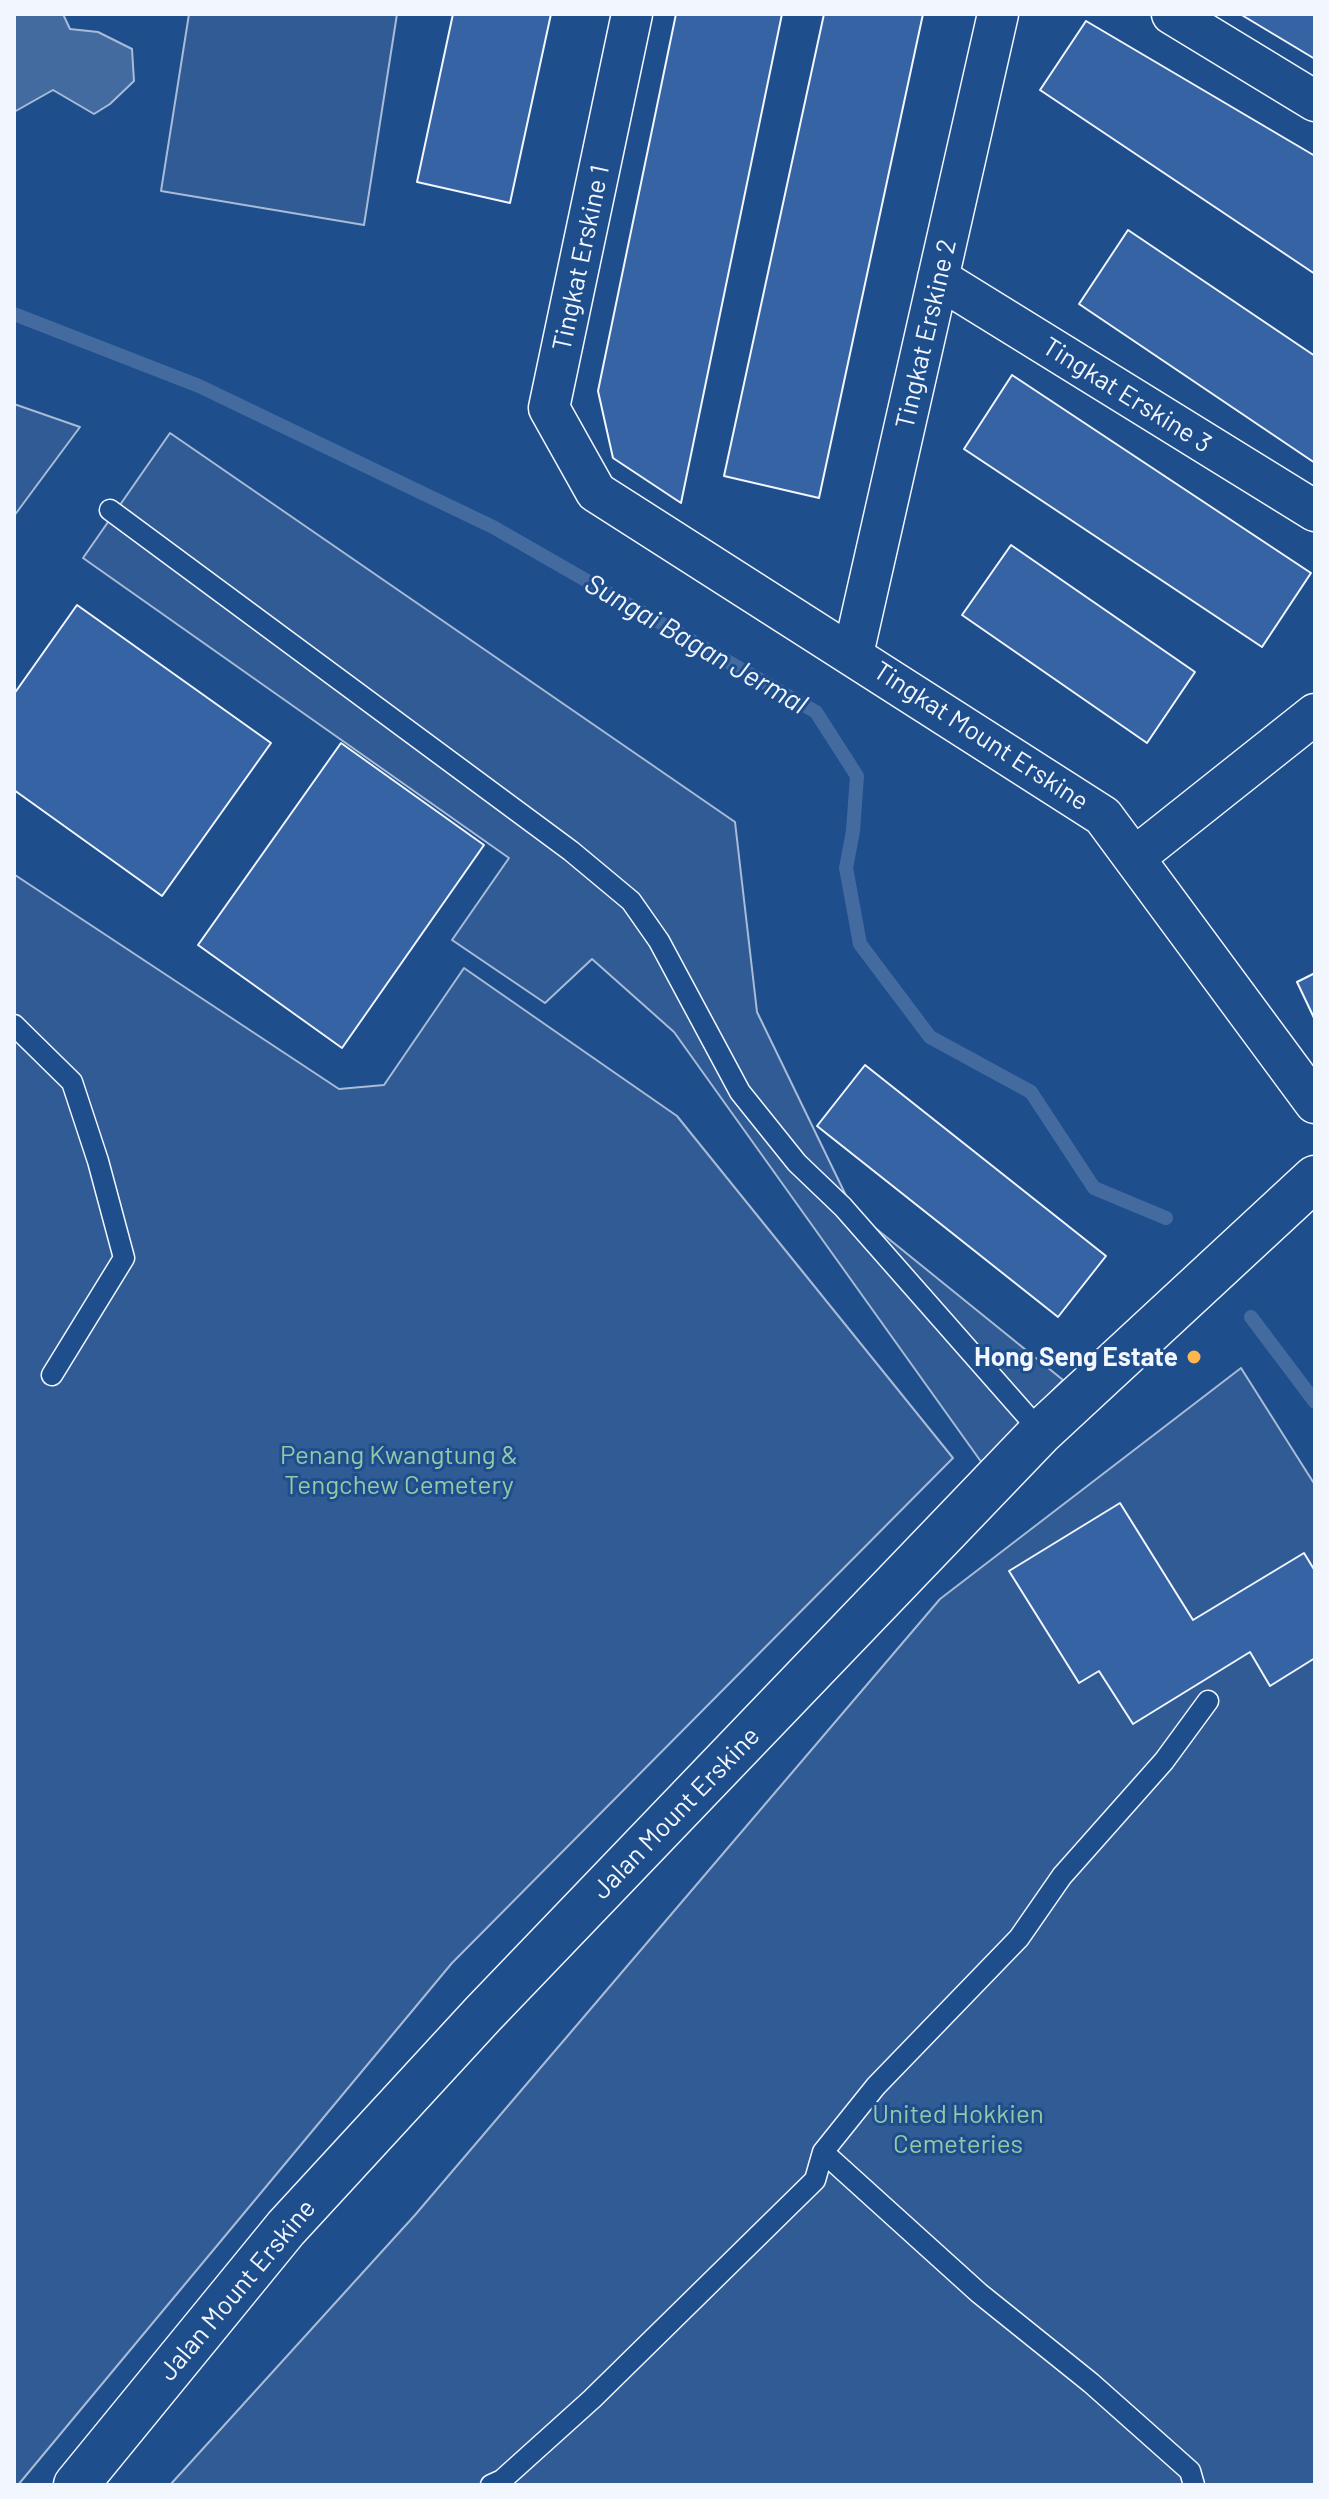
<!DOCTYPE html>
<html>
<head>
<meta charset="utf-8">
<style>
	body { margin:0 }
	#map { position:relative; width:1329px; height:2499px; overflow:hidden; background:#1f4e8c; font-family:Barlow,sans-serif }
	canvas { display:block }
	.frame { position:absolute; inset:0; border:16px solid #f2f6ff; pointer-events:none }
</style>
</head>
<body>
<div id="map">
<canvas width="1329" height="2499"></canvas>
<div class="frame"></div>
</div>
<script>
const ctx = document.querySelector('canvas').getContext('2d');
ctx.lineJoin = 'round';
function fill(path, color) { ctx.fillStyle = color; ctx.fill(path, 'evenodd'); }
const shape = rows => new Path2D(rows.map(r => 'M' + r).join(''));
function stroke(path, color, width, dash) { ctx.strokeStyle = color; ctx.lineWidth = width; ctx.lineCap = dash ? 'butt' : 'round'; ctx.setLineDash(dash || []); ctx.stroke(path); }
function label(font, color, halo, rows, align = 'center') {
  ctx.font = font + ' Barlow,sans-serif'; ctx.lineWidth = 6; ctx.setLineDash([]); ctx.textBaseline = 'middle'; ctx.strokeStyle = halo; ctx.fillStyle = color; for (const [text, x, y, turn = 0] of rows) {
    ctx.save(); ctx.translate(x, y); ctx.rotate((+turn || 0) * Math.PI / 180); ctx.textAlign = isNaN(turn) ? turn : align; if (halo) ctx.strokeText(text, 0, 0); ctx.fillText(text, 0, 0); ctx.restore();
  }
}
const built = shape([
	[189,14,397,14,364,225,161,191,189,14],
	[14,404,80,427,14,516,14,404],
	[170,433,735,822,757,1012,853,1210,1063,1380,982,1463,674,1032,592,959,545,1003,452,940,509,858,83,558,170,433],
	[14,860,15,875,339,1089,384,1085,464,968,677,1116,953,1458,452,1963,18,2485,14,2485,14,860],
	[1241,1368,1315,1485,1315,2485,170,2485,415,2215,940,1599,1241,1368]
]);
const water = shape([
	[14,14,63,14,70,29,98,32,132,49,134,81,110,104,94,114,53,90,14,112,14,14]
]);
const stream = shape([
	[14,314,199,386,493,527,816,712,857,776,853,831,846,868,860,944,930,1037,1031,1092,1094,1188,1166,1218],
	[1251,1317,1315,1402]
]);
const building = shape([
	[453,14,551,14,510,203,417,182,453,14],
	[676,14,782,14,681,503,613,458,598,391,676,14],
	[824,14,923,14,819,498,724,476,824,14],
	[1240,14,1315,14,1315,59,1240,14],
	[1086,21,1315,156,1315,274,1040,90,1086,21],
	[1128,230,1315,356,1315,463,1079,304,1128,230],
	[1012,375,1311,573,1262,647,964,449,1012,375],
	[1011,545,1195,672,1147,743,962,615,1011,545],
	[77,605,271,743,162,896,14,790,14,694,77,605],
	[341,743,484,845,342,1048,198,945,341,743],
	[1315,973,1315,1020,1297,982,1315,973],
	[865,1065,1106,1256,1058,1317,817,1126,865,1065],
	[1120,1503,1193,1620,1304,1553,1315,1571,1315,1658,1270,1686,1250,1652,1133,1724,1099,1671,1079,1683,1009,1571,1120,1503]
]);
const service = shape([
	[110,510,571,851,631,901,659,941,740,1092,797,1163,843,1207,1041,1432],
	[14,1025,72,1082,98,1161,124,1258,52,1375],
	[823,2152,979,2293,1091,2383,1190,2471,1194,2485],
	[491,2485,502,2480,592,2399,815,2180,823,2152,876,2086,1019,1938,1062,1876,1164,1761,1208,1701]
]);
const minor = shape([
	[632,14,549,408,596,492,1103,816,1315,1103],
	[1172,14,1315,101],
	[938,278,1315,511],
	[853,654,998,14],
	[1135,857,1315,714]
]);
const secondary = shape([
	[76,2485,286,2228,483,2014,1041,1432,1315,1178]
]);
const markers = [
	[1194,1357,8,"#ffb74d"]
];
const streetNames = [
	["Tingkat Erskine 1",581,258,-78],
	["Tingkat Erskine 2",926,334,-77],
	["Tingkat Erskine 3",1127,395,32],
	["Tingkat Mount Erskine",981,736,33],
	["Jalan Mount Erskine",676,1813,-46],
	["Jalan Mount Erskine",237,2290,-50]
];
const poiNames = [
	["Hong Seng Estate",1178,1357]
];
const parkNames = [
	["Penang Kwangtung &",399,1455],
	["Tengchew Cemetery",399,1485],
	["United Hokkien",958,2114],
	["Cemeteries",958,2144]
];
const waterNames = [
	["Sungai Bagan Jermal",696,644,30]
];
fill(built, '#305b95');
stroke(built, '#a8bbd7', 2);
fill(water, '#446ba0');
stroke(water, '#a8bbd7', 2);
stroke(stream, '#446ba0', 14);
fill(building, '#3563a3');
stroke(building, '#f2f6ff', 2);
stroke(service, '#f2f6ff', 23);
stroke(minor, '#f2f6ff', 43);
stroke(secondary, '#f2f6ff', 47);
stroke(service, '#1f4e8c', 20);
stroke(minor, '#1f4e8c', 40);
stroke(secondary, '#1f4e8c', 44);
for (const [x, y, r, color] of markers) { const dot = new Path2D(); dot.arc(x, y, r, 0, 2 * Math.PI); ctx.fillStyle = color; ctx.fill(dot); stroke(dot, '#1f4e8c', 3); }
label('26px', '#f2f6ff', '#1f4e8c', streetNames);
label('bold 26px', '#f2f6ff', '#1f4e8c', poiNames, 'right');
label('26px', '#97c8a6', '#1f4e8c', parkNames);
label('italic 28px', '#f2f6ff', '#1f4e8c', waterNames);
</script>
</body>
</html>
